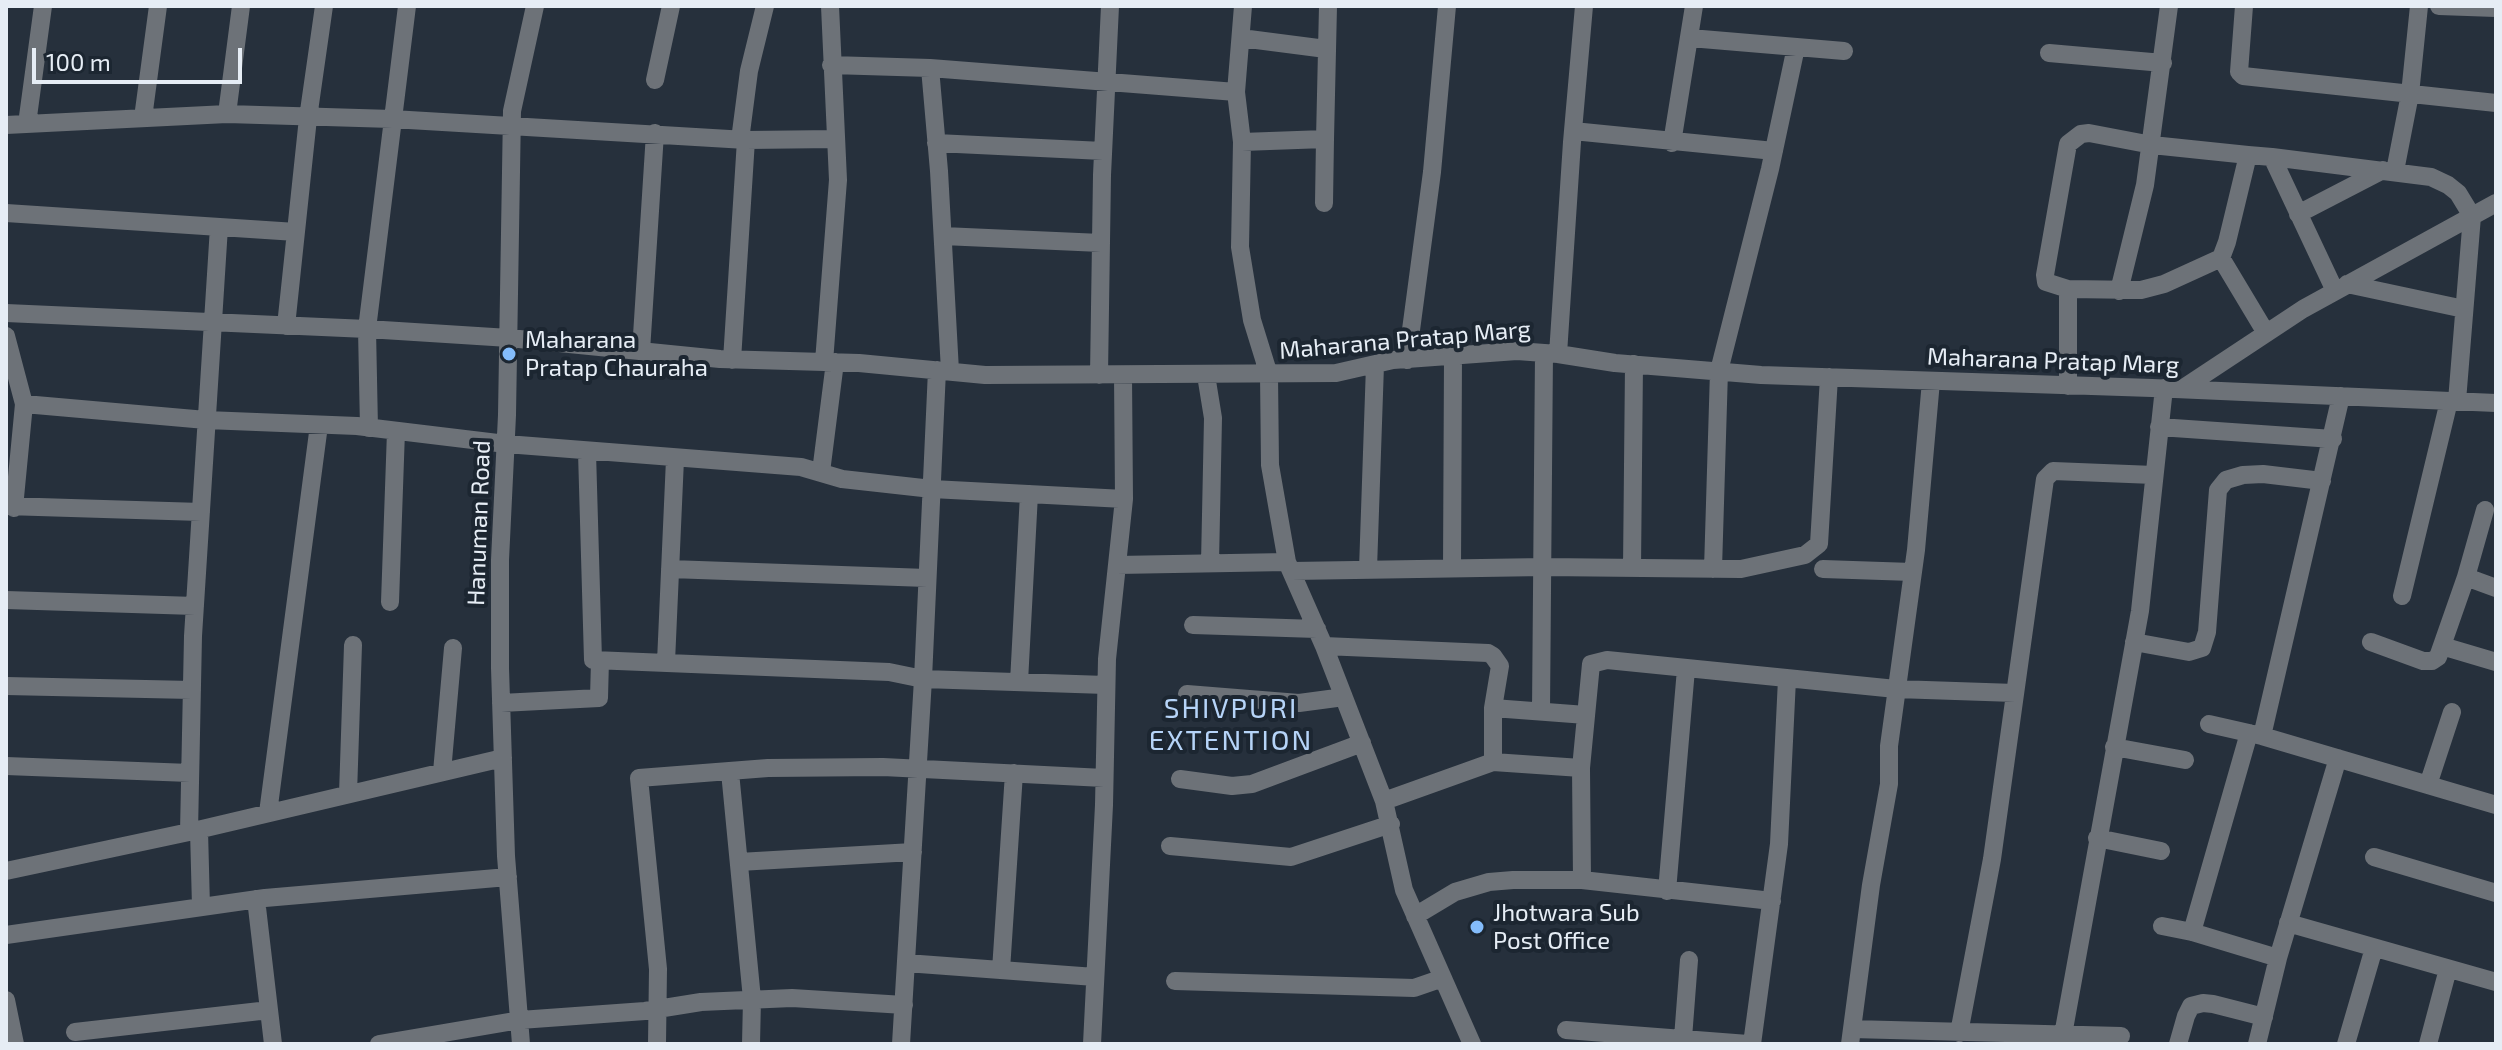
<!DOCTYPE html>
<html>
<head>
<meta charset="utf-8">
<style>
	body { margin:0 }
	#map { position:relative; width:2502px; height:1050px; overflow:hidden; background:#26303c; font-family:"Exo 2",sans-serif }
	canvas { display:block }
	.frame { position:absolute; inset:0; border:8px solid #e6edf5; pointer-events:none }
	.scale { position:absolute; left:32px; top:48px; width:210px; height:36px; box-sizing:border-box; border:4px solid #e6edf5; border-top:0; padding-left:10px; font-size:24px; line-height:28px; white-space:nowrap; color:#e6edf5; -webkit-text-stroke:6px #1c2631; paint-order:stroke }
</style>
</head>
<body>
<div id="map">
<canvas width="2502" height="1050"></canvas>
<div class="frame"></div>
<div class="scale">100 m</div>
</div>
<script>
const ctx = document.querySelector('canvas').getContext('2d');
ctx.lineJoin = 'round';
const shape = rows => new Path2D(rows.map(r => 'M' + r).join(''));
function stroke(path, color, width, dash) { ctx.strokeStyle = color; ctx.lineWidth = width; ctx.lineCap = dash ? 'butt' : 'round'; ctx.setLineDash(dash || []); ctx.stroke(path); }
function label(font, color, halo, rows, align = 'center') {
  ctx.font = font + ' "Exo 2",sans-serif'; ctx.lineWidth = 8; ctx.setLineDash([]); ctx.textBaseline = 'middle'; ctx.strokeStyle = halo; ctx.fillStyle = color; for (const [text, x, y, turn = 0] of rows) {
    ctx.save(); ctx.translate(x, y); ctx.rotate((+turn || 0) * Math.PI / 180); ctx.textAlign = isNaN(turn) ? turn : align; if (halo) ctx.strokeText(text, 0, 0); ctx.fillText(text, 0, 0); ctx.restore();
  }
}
const minor = shape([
	[1243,6,1236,92,1242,142,1240,247,1252,320,1269,375,1270,465,1287,562,1324,646,1384,801,1404,890,1472,1044],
	[2244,6,2239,72,2243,76,2496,103],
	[2439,6,2496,8],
	[1241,38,1326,49],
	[1690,38,1844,51],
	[2049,53,2163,63],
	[831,65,930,68,1236,92],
	[930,68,939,171,950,371],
	[655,80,671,6],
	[227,114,241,6],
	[143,118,158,6],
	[27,124,43,6],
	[6,125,227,114,392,119,746,140,732,360],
	[1573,131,1774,151],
	[740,140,749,71,765,6],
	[746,140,836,139],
	[1242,142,1325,139,1328,6],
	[936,143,1103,151],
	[1672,143,1694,6],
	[2248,155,2227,242,2221,258,2164,284,2141,290,2068,289,2046,282,2045,275,2068,144,2081,134,2089,133,2152,145,2248,155,2272,157,2431,177,2448,185,2458,193,2472,216,2457,401],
	[2272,157,2335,291],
	[2395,171,2410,94,2419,6],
	[1324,203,1325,139],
	[6,213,296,232],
	[2298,214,2383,170],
	[943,236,1101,243],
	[2221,258,2266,333],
	[2347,284,2464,309],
	[2068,289,2068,386],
	[2119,291,2145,185,2169,6],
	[6,313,367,329,509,338,720,359,859,363,985,375,1336,373,1393,360,1517,351,1558,354,1615,363,1761,375,2152,388,2496,403],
	[286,326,308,118,324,6],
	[6,336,24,404,14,508],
	[641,351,655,133],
	[1558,354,1572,142,1584,6],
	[1407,360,1432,172,1447,6],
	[824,362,838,180,830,6],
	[1099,375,1102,175,1110,6],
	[1206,375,1213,418,1210,563],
	[2182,389,2303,309,2496,203],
	[24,404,206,420,357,426,506,444,801,467,842,479,932,489,1124,499],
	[2159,427,2333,439],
	[369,428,367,329,407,6],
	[587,452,593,660,889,672,923,679,1106,685],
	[821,472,835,362],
	[6,506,201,512],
	[1117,565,1287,562],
	[1452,568,1453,357],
	[1632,568,1634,364],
	[670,569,927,578],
	[1368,569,1375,365],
	[1713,569,1719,371,1770,169,1796,47],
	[1823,569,1912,572],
	[1292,571,1544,567,1741,569,1805,555,1819,544,1829,377],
	[2466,577,2496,588],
	[2402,596,2449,401],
	[6,600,195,606],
	[390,602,396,431],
	[1193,625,1317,629],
	[2134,642,2189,652,2202,648,2207,632,2218,490,2226,480,2243,475,2263,474,2322,481],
	[2371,642,2423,661,2432,661,2438,657,2466,577,2485,510],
	[1324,646,1488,653,1493,656,1500,666,1493,708,1493,762],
	[2442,646,2496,662],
	[666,662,675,459],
	[1019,682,1029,494],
	[6,686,192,690],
	[1187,694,1299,703,1344,697],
	[501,703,599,698,600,660],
	[1493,708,1586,715],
	[1541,711,1544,353],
	[2209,724,2262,736,2496,805],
	[2262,736,2341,396],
	[2114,747,2185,760],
	[6,766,190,773],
	[442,772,453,648],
	[730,772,752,999,751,1044],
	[1180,779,1232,786,1252,784,1362,743],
	[2428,785,2452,712],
	[348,794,353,645],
	[1384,801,1493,762,1581,768],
	[268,813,319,425],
	[199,830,201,907],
	[189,832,193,636,219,227],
	[2097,838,2161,851],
	[1170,846,1291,857,1391,824],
	[2374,857,2496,893],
	[739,862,913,852],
	[6,871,189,832,503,758],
	[1582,880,1581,768,1591,664,1607,660,1896,689,2015,693],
	[1667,891,1686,669],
	[256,899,273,1044],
	[1415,916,1455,892,1489,882,1513,880,1582,880,1772,901],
	[2288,923,2496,982],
	[2162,926,2192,932,2278,958,2338,758],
	[2192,932,2249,733],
	[6,935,265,898,508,877],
	[906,963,1095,977],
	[1001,970,1014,773],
	[1175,981,1414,988,1443,978],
	[6,1000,15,1044],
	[1852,1029,2121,1036],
	[1566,1030,1748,1044],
	[75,1032,269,1010],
	[1959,1033,1992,859,2045,479,2053,471,2154,475],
	[2063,1035,2140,611,2164,388],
	[1683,1038,1689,960],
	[379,1044,520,1020,645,1011,701,1002,792,998,904,1005],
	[521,1044,506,856,500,668,500,560,507,415,512,111,535,6],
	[657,1044,658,969,639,778,768,768,883,767,1104,778],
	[901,1044,923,679,937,370],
	[1092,1044,1104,805,1107,659,1124,499,1123,375],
	[1752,1044,1779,844,1787,679],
	[1850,1044,1871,885,1889,784,1889,746,1916,550,1931,381],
	[2178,1044,2186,1016,2191,1006,2203,1003,2213,1004,2264,1017],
	[2257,1044,2278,958],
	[2346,1044,2374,948],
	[2428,1044,2448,969]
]);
const markers = [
	[509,354,8,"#84bcfb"],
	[1477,927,8,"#84bcfb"]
];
const poiNames = [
	["Maharana",525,340],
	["Pratap Chauraha",525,368],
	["Jhotwara Sub",1493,913],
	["Post Office",1493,941]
];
const streetNames = [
	["Maharana Pratap Marg",1405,340,-5],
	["Maharana Pratap Marg",2053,361,2],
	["Hanuman Road",479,523,-88]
];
const quarterNames = [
	["SHIVPURI",1231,709],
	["EXTENTION",1231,741]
];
stroke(minor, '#6d7278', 18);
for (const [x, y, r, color] of markers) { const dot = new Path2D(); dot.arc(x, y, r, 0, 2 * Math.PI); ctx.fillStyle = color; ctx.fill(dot); stroke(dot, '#1c2631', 3); }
label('24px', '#e6edf5', '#1c2631', poiNames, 'left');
label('24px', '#e6edf5', '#1c2631', streetNames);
ctx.letterSpacing = '2px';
label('28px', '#b6d4f8', '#1c2631', quarterNames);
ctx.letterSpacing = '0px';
</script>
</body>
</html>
